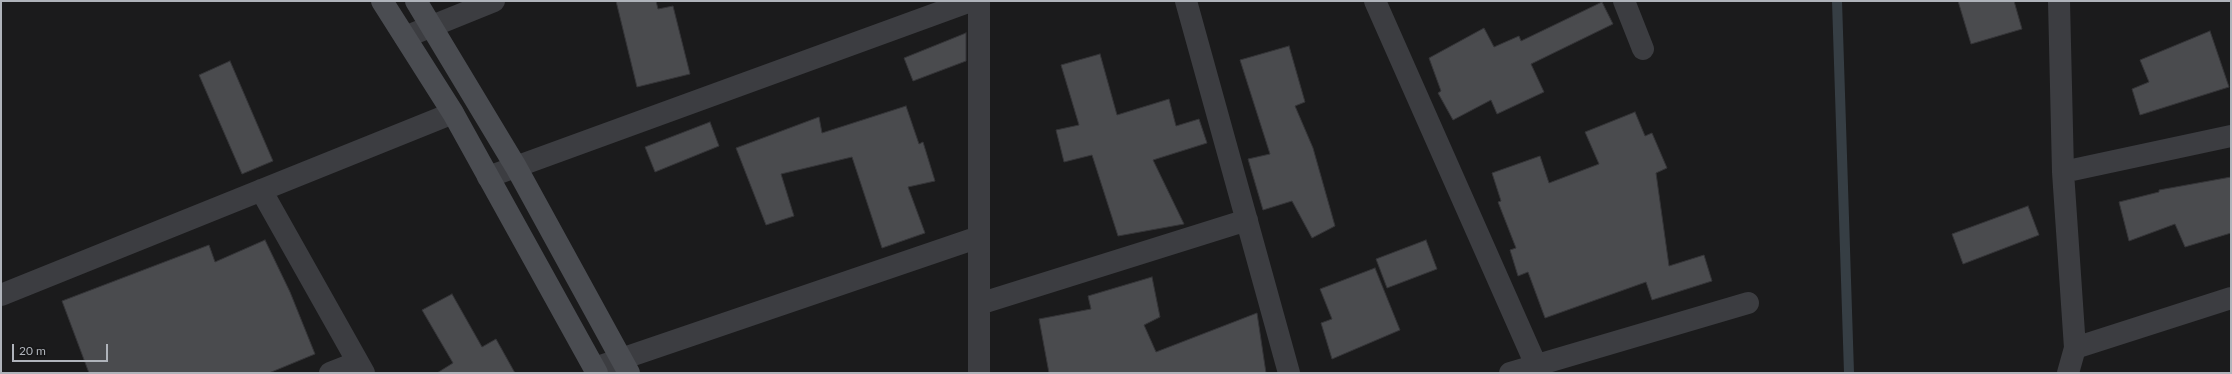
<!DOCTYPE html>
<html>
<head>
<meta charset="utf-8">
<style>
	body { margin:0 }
	#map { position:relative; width:2232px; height:374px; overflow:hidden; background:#1b1b1c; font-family:Lato,sans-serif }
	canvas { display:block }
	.frame { position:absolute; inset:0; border:2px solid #afb3ba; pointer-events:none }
	.scale { position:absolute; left:12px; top:344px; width:96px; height:18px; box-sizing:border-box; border:2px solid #afb3ba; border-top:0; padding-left:5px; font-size:12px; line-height:14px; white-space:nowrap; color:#afb3ba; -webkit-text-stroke:3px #161617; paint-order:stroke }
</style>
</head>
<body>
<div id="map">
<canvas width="2232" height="374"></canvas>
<div class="frame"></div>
<div class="scale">20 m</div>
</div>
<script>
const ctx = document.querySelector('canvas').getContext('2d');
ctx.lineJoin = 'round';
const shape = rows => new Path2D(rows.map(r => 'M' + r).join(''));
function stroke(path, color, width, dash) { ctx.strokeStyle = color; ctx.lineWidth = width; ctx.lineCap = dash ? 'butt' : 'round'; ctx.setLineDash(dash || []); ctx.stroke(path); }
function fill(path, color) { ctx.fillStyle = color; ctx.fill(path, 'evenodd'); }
const stream = shape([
	[1837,1,1849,373]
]);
const building = shape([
	[616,1,656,1,658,9,673,6,690,74,637,87,616,1],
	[1958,1,2014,1,2022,29,1971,44,1958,1],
	[1602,2,1613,24,1531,64,1544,92,1497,114,1491,100,1453,120,1438,93,1441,91,1429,58,1484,28,1494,47,1519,36,1521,41,1602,2],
	[2210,31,2229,87,2140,115,2132,89,2149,82,2140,60,2210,31],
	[966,33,966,61,913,81,904,58,966,33],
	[1289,46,1305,102,1295,106,1313,148,1335,226,1312,238,1292,201,1263,210,1248,159,1270,154,1240,60,1289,46],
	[1100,54,1117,115,1169,99,1176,126,1199,119,1207,143,1153,160,1184,224,1118,236,1092,155,1064,162,1056,130,1079,125,1061,65,1100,54],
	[230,61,273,161,242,174,199,75,230,61],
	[906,106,919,144,923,142,935,181,908,187,925,233,882,248,852,157,781,174,794,216,766,225,736,148,819,117,822,133,906,106],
	[1635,112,1645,136,1652,133,1667,168,1656,173,1669,266,1704,255,1712,281,1652,300,1646,282,1545,318,1528,272,1518,276,1510,250,1516,248,1498,202,1501,201,1492,173,1540,156,1549,183,1599,164,1585,132,1635,112],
	[710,122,719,146,655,172,645,147,710,122],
	[2231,177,2231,233,2185,247,2175,224,2129,241,2119,202,2159,192,2159,190,2231,177],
	[2028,206,2039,235,1963,264,1952,234,2028,206],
	[265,240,290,292,315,354,269,373,89,373,62,301,209,245,215,262,265,240],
	[1426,240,1437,269,1387,288,1376,259,1426,240],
	[1375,268,1400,330,1332,359,1321,323,1332,319,1320,289,1375,268],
	[1152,277,1160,317,1144,325,1156,352,1257,313,1266,373,1049,373,1039,319,1091,309,1088,296,1152,277],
	[452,294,482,347,496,339,515,373,437,373,453,363,422,310,452,294]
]);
const minor = shape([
	[1186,1,1289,373],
	[1375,1,1536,365,1538,373],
	[1624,1,1643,49],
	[2059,1,2063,172,2075,348,2068,373],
	[405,37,494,1],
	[2063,172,2231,136],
	[488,177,971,1],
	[261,190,364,373],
	[1,295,453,113],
	[979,304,1247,220],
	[2075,348,2231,298],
	[595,368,979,237],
	[330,373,358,362],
	[979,373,979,1],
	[1510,373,1748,303]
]);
const secondary = shape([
	[382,1,453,113,597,373],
	[416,1,516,167,629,373]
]);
stroke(stream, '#363e44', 10);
fill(building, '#4a4b4e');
stroke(building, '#353538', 1);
stroke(minor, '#3c3d41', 22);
stroke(secondary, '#4a4c51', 22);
</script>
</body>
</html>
